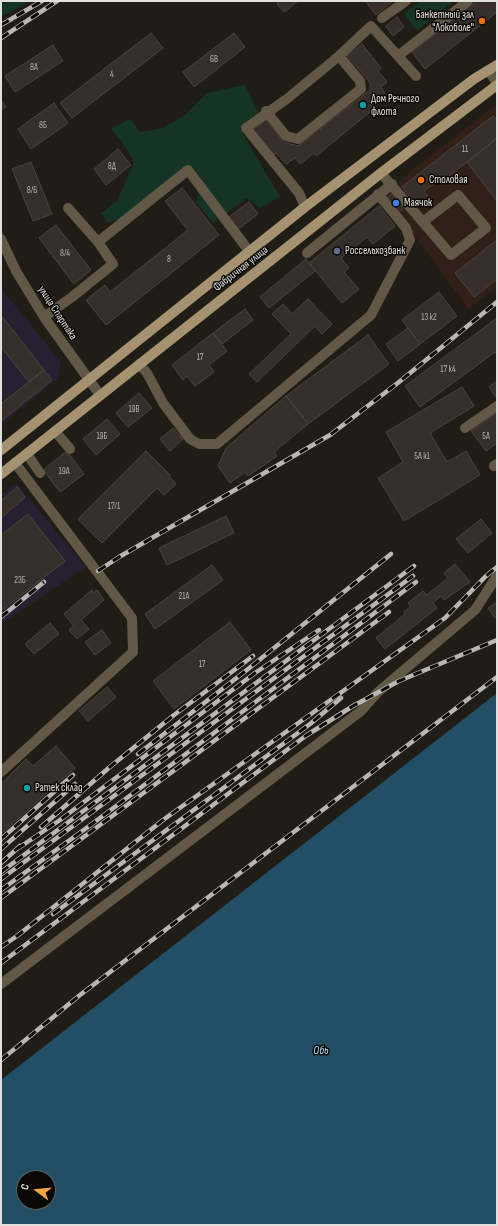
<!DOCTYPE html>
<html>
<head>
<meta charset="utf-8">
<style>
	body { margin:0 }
	#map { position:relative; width:498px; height:1226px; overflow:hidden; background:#201d16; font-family:"Sofia Sans Condensed",sans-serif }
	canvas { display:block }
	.frame { position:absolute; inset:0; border:2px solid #e2e0dc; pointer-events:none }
	.north { position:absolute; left:16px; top:1170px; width:40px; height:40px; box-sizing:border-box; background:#090805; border:1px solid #605e5b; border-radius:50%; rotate:286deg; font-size:11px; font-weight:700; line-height:16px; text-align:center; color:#e2e0dc }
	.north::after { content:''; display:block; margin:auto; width:14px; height:18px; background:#f3a442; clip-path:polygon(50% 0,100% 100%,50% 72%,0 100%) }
</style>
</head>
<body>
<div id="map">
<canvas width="498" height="1226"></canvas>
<div class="frame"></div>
<div class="north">С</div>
</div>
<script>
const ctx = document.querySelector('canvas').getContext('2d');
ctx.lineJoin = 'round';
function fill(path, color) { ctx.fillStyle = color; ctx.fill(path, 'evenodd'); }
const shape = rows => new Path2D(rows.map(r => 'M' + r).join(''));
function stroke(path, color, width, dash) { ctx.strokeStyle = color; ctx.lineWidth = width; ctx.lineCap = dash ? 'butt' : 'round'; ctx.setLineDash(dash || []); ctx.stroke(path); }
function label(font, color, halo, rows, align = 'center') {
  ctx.font = font + ' "Sofia Sans Condensed",sans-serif'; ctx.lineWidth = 3; ctx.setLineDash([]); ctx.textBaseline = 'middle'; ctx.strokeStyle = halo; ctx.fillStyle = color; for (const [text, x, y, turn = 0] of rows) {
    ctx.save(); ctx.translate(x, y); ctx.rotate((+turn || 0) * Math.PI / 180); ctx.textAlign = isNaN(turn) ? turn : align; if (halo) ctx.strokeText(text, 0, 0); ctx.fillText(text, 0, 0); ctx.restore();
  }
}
const commercial = shape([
	[496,105,497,287,468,309,400,215,382,196,411,171]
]);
const industrial = shape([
	[1,288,61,362,57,379,1,425],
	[16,483,86,567,1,624,1,495]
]);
const green = shape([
	[8,1,30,1,1,17,1,4],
	[420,1,454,1,417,31,404,14],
	[245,85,258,112,240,129,280,197,260,208,247,198,213,223,196,202,202,180,195,169,144,210,108,223,101,213,117,201,134,162,123,143,111,129,130,119,140,132,164,128,185,115,207,93]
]);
const water = shape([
	[497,693,497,1225,1,1225,1,1080],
	[24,1178,48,1178,48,1202,24,1202]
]);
const building = shape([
	[280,1,298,1,284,12,277,4,280,1],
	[365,1,393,1,376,15,365,1],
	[477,1,497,1,497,12,425,69,412,52,477,1],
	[397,17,404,27,393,36,386,26,397,17],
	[151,33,163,48,72,118,60,103,151,33],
	[234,33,245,47,194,87,183,72,234,33],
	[362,44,381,68,378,71,387,82,381,87,385,93,374,103,376,107,316,156,314,153,300,164,295,158,286,164,276,153,273,156,253,130,266,120,284,142,298,146,370,90,370,82,347,56,362,44],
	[53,45,63,61,15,92,5,76,53,45],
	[1,100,6,107,1,110,1,100],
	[54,103,68,123,31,149,18,129,54,103],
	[493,116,497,120,497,138,444,180,442,178,424,191,429,198,418,207,402,187,493,116],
	[497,138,497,201,467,162,497,138],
	[118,149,131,165,106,185,94,169,118,149],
	[31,162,52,214,33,221,12,169,31,162],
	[182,188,219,235,106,325,86,300,105,285,110,292,188,230,165,201,182,188],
	[396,191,407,205,398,213,386,199,396,191],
	[249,202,258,214,237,230,228,218,249,202],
	[379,206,395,226,373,244,367,237,341,258,349,268,344,272,359,289,342,303,309,263,379,206],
	[56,225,91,270,74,284,39,238,56,225],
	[497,240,497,279,474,297,455,273,497,240],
	[306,259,315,271,269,308,260,297,306,259],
	[439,292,457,316,420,344,402,320,439,292],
	[308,299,332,324,322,334,315,326,257,382,249,374,291,334,272,314,283,304,292,314,308,299],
	[245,309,253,320,222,344,213,333,245,309],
	[1,315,44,370,29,382,1,347,1,315],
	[497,318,497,355,495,352,420,407,405,386,497,318],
	[408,328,420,344,398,361,386,344,408,328],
	[213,333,227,351,209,365,214,372,195,386,187,376,183,380,172,365,213,333],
	[368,335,389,364,308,424,286,396,368,335],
	[44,370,52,380,1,421,1,404,44,370],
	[497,381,497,397,496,397,489,387,497,381],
	[462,387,474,406,430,433,447,462,466,451,480,475,404,521,378,478,403,462,386,432,462,387],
	[139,393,152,408,128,427,116,413,139,393],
	[286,396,308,424,274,452,277,456,248,476,245,472,230,483,218,466,226,448,286,396],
	[497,413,497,443,486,451,471,431,497,413],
	[107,419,120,434,96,455,83,439,107,419],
	[173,428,183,439,170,451,160,439,173,428],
	[67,451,84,474,60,492,43,470,67,451],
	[146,451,170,475,169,476,176,484,164,495,157,488,102,543,78,519,146,451],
	[17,487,25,497,1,518,1,501,17,487],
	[28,514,65,561,1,611,1,535,28,514],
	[226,516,234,533,167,565,159,548,226,516],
	[481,519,492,533,468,553,456,539,481,519],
	[455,564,470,582,444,600,441,596,433,603,437,608,385,649,376,638,405,614,404,612,411,606,408,603,423,591,427,595,448,578,444,573,455,564],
	[212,565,223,580,155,629,145,614,212,565],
	[92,590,94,593,97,590,104,600,81,620,89,629,77,639,69,630,74,626,64,614,92,590],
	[497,602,497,617,495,618,488,608,497,602],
	[230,622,251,650,174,709,153,681,230,622],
	[50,623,59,634,34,654,25,644,50,623],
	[102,630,111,643,95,655,85,642,102,630],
	[107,687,116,697,88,721,79,711,107,687],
	[56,746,75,768,1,834,1,784,26,759,33,766,56,746]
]);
const minor = shape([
	[382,18,406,1],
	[398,56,416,76],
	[488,70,497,83],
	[266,111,286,136,298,139,361,89,360,81,339,56],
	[381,173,451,255,486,228,458,195,424,221],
	[305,207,299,193,246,128,288,98,339,56,371,26,398,56,468,1],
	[68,208,98,242],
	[1,239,16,271,44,317,100,395],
	[307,253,392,184],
	[44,317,72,297,113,264,98,242,188,170,249,251],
	[139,364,147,373,163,403,190,439,199,444,217,444,371,315,410,240,406,228,378,194],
	[465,428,497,406],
	[55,431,70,449],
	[27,454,40,473],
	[494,466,497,464],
	[1,772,133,652,132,618,15,463],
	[1,984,361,711,378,692,475,610,497,576]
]);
const major = shape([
	[1,450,305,207,474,79,497,65],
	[1,474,381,173,497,85]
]);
const rail = shape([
	[1,25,42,1],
	[1,38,57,1],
	[98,571,119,557,330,435,399,382,497,302],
	[1,617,44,582],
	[138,754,243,673,391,554],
	[41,827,111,766,174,715,253,656],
	[1,839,73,775],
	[1,849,75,784],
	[17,849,60,820,255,673,319,630],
	[1,863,20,846],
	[1,872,414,566],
	[1,879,413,576],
	[1,890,96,821,416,582],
	[1,898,389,612],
	[53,914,310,724,341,698],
	[1,947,17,936,163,820,445,618,486,576,497,567],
	[1,963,307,735,353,706,399,681,497,640],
	[1,1060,80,995,497,677]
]);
const markers = [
	[482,21,4,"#e8710a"],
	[363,105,4,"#0f9aa8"],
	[421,180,4,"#e8710a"],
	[396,203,4,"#3f7fe0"],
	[337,251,4,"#5c6f8a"],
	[27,788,4,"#0f9aa8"]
];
const numberNames = [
	["6В",214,60],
	["8А",34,68],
	["4",112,75],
	["8Б",43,126],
	["11",465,150],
	["8Д",112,167],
	["8/6",32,191],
	["8/4",65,254],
	["8",169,260],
	["13 к2",429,318],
	["17",200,358],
	["17 к4",448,370],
	["19В",134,410],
	["19Б",102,437],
	["5А",486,437],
	["5А к1",422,457],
	["19А",64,472],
	["17/1",114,507],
	["23Б",20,581],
	["21А",184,597],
	["17",202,665]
];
const poiNames = [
	["Банкетный зал",474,15,"right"],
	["\"Локоболе\"",474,28,"right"],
	["Дом Речного",371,99],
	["флота",371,112],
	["Столовая",429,180],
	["Маячок",404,203],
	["Россельхозбанк",345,251],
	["Ратек склад",35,788]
];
const streetNames = [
	["Фабричная улица",241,269,-38],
	["улица Спартака",57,313,57]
];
const waterNames = [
	["Обь",321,1051]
];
fill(commercial, '#312018');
fill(industrial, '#262131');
fill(green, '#163425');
fill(water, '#224f66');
fill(building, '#352e2a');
stroke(building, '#4b443f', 1);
stroke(minor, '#615847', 10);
stroke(major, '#a59270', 10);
stroke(rail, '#bab7b3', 4.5);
stroke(rail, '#090805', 3, [9]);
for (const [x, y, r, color] of markers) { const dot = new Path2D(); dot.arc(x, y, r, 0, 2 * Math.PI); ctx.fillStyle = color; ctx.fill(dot); stroke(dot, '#090805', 1.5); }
label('9px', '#b7b4b0', null, numberNames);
label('11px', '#e2e0dc', '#090805', poiNames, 'left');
label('11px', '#e2e0dc', '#090805', streetNames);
label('italic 12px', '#b5dff7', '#090805', waterNames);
</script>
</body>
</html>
